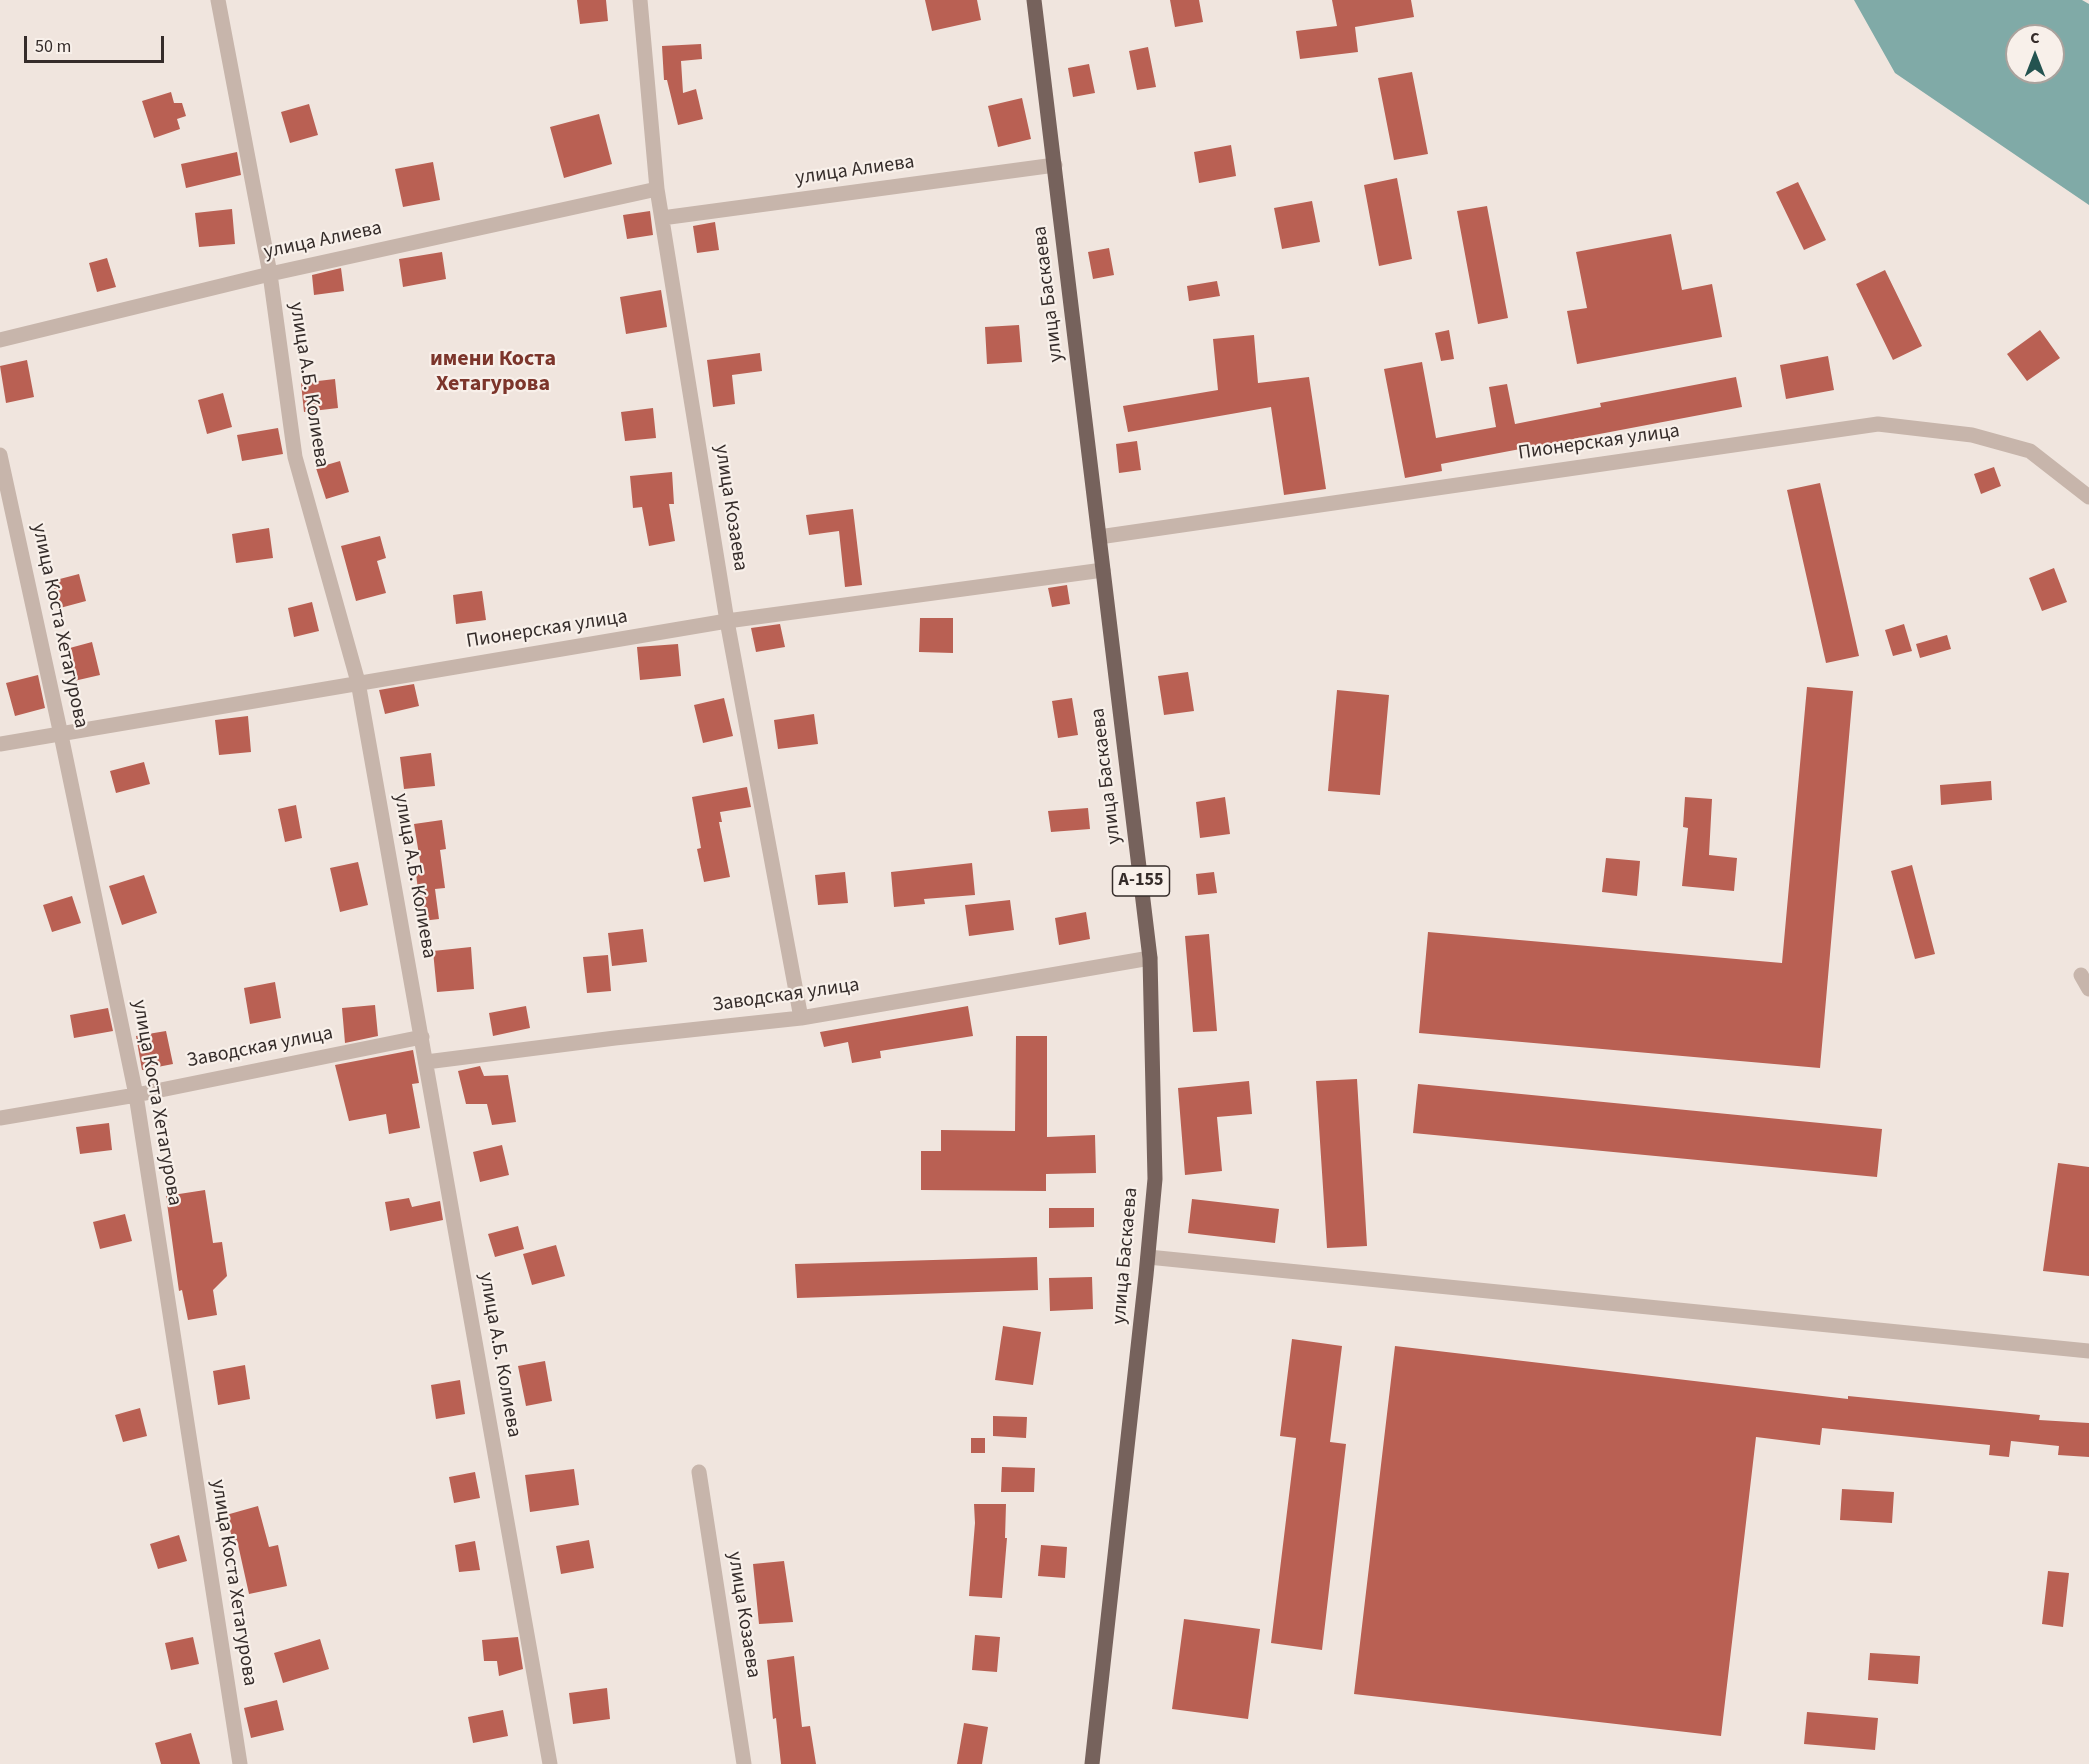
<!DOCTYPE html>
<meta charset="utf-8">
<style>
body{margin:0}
#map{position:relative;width:2089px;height:1764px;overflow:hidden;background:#f0e5de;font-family:"Source Sans 3",sans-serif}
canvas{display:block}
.north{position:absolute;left:2005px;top:24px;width:60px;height:60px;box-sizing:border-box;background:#f8f0ea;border:2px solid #aaa29d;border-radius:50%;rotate:0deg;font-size:16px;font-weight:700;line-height:24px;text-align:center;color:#352c2a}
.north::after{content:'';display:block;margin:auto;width:21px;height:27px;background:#245350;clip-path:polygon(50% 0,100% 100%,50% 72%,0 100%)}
.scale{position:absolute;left:24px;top:36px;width:140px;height:27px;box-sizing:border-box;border:3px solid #352c2a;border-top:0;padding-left:8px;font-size:18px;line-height:21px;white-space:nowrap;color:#352c2a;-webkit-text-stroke:4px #f8f0ea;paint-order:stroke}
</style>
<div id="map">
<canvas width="2089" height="1764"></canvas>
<div class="north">С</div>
<div class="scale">50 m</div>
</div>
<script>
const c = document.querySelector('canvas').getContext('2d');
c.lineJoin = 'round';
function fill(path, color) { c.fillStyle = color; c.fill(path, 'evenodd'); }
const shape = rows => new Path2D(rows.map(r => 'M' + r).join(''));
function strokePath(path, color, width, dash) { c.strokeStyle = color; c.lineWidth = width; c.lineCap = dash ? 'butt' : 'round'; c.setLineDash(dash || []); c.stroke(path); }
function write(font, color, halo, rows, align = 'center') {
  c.font = font + ' "Source Sans 3",sans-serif'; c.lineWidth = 4.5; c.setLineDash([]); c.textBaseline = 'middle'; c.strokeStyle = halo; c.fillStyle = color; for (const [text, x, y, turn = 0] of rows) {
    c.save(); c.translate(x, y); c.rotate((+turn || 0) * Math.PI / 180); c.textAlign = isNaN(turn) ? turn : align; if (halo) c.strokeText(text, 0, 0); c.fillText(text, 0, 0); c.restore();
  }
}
const water = shape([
 [1854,0,2082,0,2089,4,2089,205,1895,73],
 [2017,36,2053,36,2053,72,2017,72]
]);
const building = shape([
 [577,0,606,0,608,21,580,24],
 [925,0,977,0,981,20,932,31],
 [1170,0,1199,0,1203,22,1175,27],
 [1332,0,1411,0,1414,17,1355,27,1358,52,1300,59,1296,31,1337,26],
 [701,44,702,59,681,61,683,93,696,89,703,119,678,125,667,80,664,80,662,46],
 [1148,47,1156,87,1137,90,1129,51],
 [1089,64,1095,93,1073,97,1068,68],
 [1412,72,1428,154,1394,160,1378,78],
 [171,92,174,103,182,103,186,116,177,119,180,129,154,138,142,101],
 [1022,98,1031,139,998,147,988,106],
 [309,104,318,135,290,143,281,112],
 [599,114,612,164,564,178,550,127],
 [1231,145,1236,176,1199,183,1194,152],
 [237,152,241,175,186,188,181,164],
 [433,162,440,200,403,207,395,169],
 [1397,178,1412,259,1379,266,1364,185],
 [1798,182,1826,240,1804,250,1776,192],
 [1312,201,1320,242,1282,249,1274,208],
 [1487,206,1508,318,1478,324,1457,211],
 [232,209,235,244,199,247,195,213],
 [650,211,653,235,627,239,623,215],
 [715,222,719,250,697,253,693,226],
 [1671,234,1682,290,1712,284,1722,337,1577,364,1567,311,1587,308,1576,252],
 [1109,248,1114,275,1093,279,1088,252],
 [442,252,446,279,403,287,399,259],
 [107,258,116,287,97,292,89,263],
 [341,268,344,291,314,295,312,275],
 [1885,270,1922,346,1893,360,1856,284],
 [1217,281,1220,296,1189,301,1187,286],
 [661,290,667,327,626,334,620,297],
 [1019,325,1022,362,987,364,985,327],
 [1449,330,1454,359,1441,361,1435,333],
 [2040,330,2060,358,2027,381,2007,354],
 [1254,335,1258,383,1309,377,1326,489,1284,495,1271,407,1128,432,1123,406,1218,390,1213,339],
 [760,353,762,371,732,375,735,404,713,407,707,360],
 [1828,356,1834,390,1786,399,1780,365],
 [27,360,34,397,6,403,0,366],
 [1422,362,1436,438,1496,427,1489,387,1507,384,1515,424,1601,407,1600,403,1736,377,1742,407,1441,464,1442,471,1405,478,1384,369],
 [335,379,338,408,304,412,301,383],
 [223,393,232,427,207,434,198,400],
 [653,408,656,438,625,441,621,412],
 [278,428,283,454,242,461,237,435],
 [1137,441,1141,470,1119,473,1116,444],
 [340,461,349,492,326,499,316,468],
 [1994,467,2001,486,1981,494,1974,474],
 [672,472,674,504,669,504,675,541,649,546,642,507,633,508,630,476],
 [1820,483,1859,656,1826,663,1787,490],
 [853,509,862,585,845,587,839,531,809,535,806,515],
 [269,528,273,558,236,563,232,534],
 [380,536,386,558,377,561,386,593,356,601,341,546],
 [2054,568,2067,602,2042,611,2029,578],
 [79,574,86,601,60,608,52,581],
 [1067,585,1070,604,1052,607,1048,588],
 [482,591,486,620,456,624,453,595],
 [312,602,319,631,294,637,288,608],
 [920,618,953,618,953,653,919,652],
 [780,624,785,647,756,652,751,628],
 [1904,624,1912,651,1893,656,1885,630],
 [1947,635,1951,649,1920,658,1916,644],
 [92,642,100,675,74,681,66,649],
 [678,644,681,676,640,680,637,647],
 [1188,672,1194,711,1164,715,1158,676],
 [38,675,45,708,15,716,6,683],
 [414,684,419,706,385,714,379,690],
 [1807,687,1853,691,1820,1068,1419,1033,1428,932,1782,963],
 [1337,690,1389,695,1380,795,1328,791],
 [724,698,733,736,703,743,694,705],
 [1072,698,1078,735,1058,738,1052,701],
 [814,714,818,744,778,749,774,720],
 [248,716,251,752,219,755,215,720],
 [431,753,435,786,404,789,400,757],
 [144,762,150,784,116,793,110,771],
 [1991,781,1992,800,1941,805,1940,785],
 [747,787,751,807,720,812,722,822,719,822,730,877,704,882,697,849,701,848,692,797],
 [1225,797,1230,834,1200,838,1196,802],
 [1685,797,1712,799,1709,855,1737,858,1734,891,1682,886,1688,828,1683,827],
 [296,805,302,838,285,842,278,809],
 [1088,808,1090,829,1051,832,1048,811],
 [442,820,446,849,440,850,445,888,435,889,439,919,422,921,416,874,422,873,414,824],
 [1606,858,1640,861,1637,896,1602,892],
 [358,862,368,905,340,912,330,868],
 [972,863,975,895,924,899,925,904,894,907,891,872],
 [1912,865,1935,954,1915,959,1891,871],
 [845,872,848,903,818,905,815,875],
 [1214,872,1217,893,1198,895,1196,874],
 [144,875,157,913,122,925,109,886],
 [72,896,81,923,52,932,43,905],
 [1010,900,1014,930,969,936,965,905],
 [1086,912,1090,939,1059,945,1055,918],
 [643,929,647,962,612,966,608,933],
 [1209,934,1217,1031,1193,1032,1185,936],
 [471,947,474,989,437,992,433,951],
 [608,955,611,991,587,993,583,957],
 [275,982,281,1018,250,1024,244,988],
 [375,1005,378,1036,345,1043,342,1008],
 [526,1006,530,1028,493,1036,489,1013],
 [968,1006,973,1036,880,1051,881,1058,852,1063,848,1042,824,1047,820,1032],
 [108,1008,113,1031,74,1038,70,1015],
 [166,1031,173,1064,142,1070,136,1036],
 [1016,1036,1047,1036,1047,1137,1095,1135,1096,1173,1046,1174,1046,1191,921,1190,921,1151,941,1151,941,1130,1015,1131],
 [413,1050,419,1083,412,1084,420,1128,389,1134,386,1114,349,1121,335,1065],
 [480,1066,484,1076,508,1075,516,1122,492,1125,487,1104,466,1104,458,1071],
 [1357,1079,1367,1246,1327,1248,1316,1081],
 [1249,1081,1252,1114,1217,1117,1222,1171,1185,1175,1178,1088],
 [1418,1084,1882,1129,1877,1177,1413,1133],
 [109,1123,112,1150,80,1154,76,1127],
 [502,1145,509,1175,480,1182,473,1152],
 [2058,1163,2089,1167,2089,1276,2043,1271],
 [205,1190,213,1243,222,1242,227,1276,213,1290,217,1315,188,1320,182,1290,179,1291,166,1196],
 [409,1198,412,1207,440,1201,443,1220,390,1231,385,1202],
 [1192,1199,1279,1209,1275,1243,1188,1233],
 [1049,1208,1094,1208,1094,1227,1049,1228],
 [125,1214,132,1241,100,1249,93,1222],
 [518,1226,524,1249,495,1257,488,1234],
 [556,1245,565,1276,532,1285,523,1254],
 [1037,1257,1038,1290,797,1298,795,1264],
 [1092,1277,1093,1309,1050,1311,1049,1278],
 [1003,1326,1041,1332,1033,1385,995,1380],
 [1292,1339,1342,1346,1330,1442,1346,1444,1322,1650,1271,1643,1296,1438,1280,1436],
 [1395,1346,1848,1399,1848,1396,2040,1415,2039,1420,2089,1423,2089,1457,2058,1455,2059,1446,2011,1441,2009,1457,1989,1455,1990,1445,1822,1428,1820,1445,1756,1437,1721,1736,1354,1694],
 [545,1361,552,1401,526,1406,518,1366],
 [245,1365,250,1399,218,1405,213,1371],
 [460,1380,465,1414,436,1419,431,1385],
 [140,1408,147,1436,123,1442,115,1415],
 [993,1416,1027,1417,1026,1438,993,1436],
 [971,1438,985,1438,985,1453,971,1453],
 [1002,1467,1035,1468,1034,1492,1001,1492],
 [574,1469,579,1505,530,1512,525,1475],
 [475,1472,480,1498,454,1503,449,1477],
 [1842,1489,1894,1492,1892,1523,1840,1520],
 [974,1504,1006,1504,1005,1538,1007,1538,1002,1598,969,1596,975,1523],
 [258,1506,269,1547,278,1545,287,1586,249,1594,237,1540,233,1541,226,1515],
 [179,1535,187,1561,158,1569,150,1544],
 [589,1540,594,1568,561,1574,556,1546],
 [475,1541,480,1570,459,1572,455,1545],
 [1041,1545,1067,1547,1065,1578,1038,1576],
 [784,1561,793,1622,759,1624,753,1564],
 [2048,1571,2069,1573,2063,1627,2042,1624],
 [1184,1619,1260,1629,1248,1719,1172,1709],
 [975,1635,1000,1637,997,1672,972,1670],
 [193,1637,199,1664,171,1670,165,1643],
 [518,1637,523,1669,499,1676,497,1661,484,1661,482,1640],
 [320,1639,329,1669,283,1683,274,1653],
 [1870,1653,1920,1656,1918,1684,1868,1680],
 [794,1656,802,1727,810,1726,816,1764,781,1764,776,1718,773,1719,767,1660],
 [607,1688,610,1719,573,1724,569,1693],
 [277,1700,284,1730,251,1738,244,1708],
 [503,1710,508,1736,473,1743,468,1717],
 [1807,1712,1878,1718,1875,1750,1804,1744],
 [964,1723,988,1727,982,1764,957,1764],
 [191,1733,200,1764,161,1764,155,1743]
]);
const minor = shape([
 [218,0,270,274,295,457,358,682,550,1764],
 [640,0,657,189,727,621,801,1018],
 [662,218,1055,165],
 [0,340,270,274,657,189],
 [0,455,61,735,136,1095,240,1764],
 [1099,537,1878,424,1972,435,2030,451,2089,497],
 [0,744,727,621,1103,570],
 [2081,975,2089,989],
 [426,1062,615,1038,801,1018,1150,958],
 [0,1118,136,1095,422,1037],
 [1148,1257,2089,1351],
 [699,1472,744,1764]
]);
const major = shape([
 [1034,0,1150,958,1155,1179,1146,1275,1092,1764]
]);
const shields = [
 [1141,881,57]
];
const shieldNames = [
 ["А-155",1141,881]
];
const streetNames = [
 ["улица Алиева",855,171,-8],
 ["улица Алиева",323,241,-12],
 ["улица Баскаева",1049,294,-97],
 ["улица А.Б. Колиева",308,385,81],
 ["Пионерская улица",1599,443,-8],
 ["улица Козаева",730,508,81],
 ["улица Коста Хетагурова",59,626,78],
 ["Пионерская улица",547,630,-9],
 ["улица Баскаева",1107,776,-97],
 ["улица А.Б. Колиева",414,876,80],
 ["Заводская улица",786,996,-8],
 ["Заводская улица",260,1048,-11],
 ["улица Коста Хетагурова",156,1103,80],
 ["улица Баскаева",1126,1256,-85],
 ["улица А.Б. Колиева",499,1355,80],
 ["улица Коста Хетагурова",233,1583,81],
 ["улица Козаева",743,1615,81]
];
const quarterNames = [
 ["имени Коста",493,360],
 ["Хетагурова",493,385]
];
fill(water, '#80aaa7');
fill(building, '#b96053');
strokePath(minor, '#c7b5ab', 15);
strokePath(major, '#76625c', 15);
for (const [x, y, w] of shields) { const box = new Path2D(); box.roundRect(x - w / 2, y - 15, w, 30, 4.5); c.fillStyle = '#f8f0ea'; c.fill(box); strokePath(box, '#352c2a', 1.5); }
write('bold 18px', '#352c2a', null, shieldNames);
write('20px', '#352c2a', '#f8f0ea', streetNames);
write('bold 22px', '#7c352b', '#f8f0ea', quarterNames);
</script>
